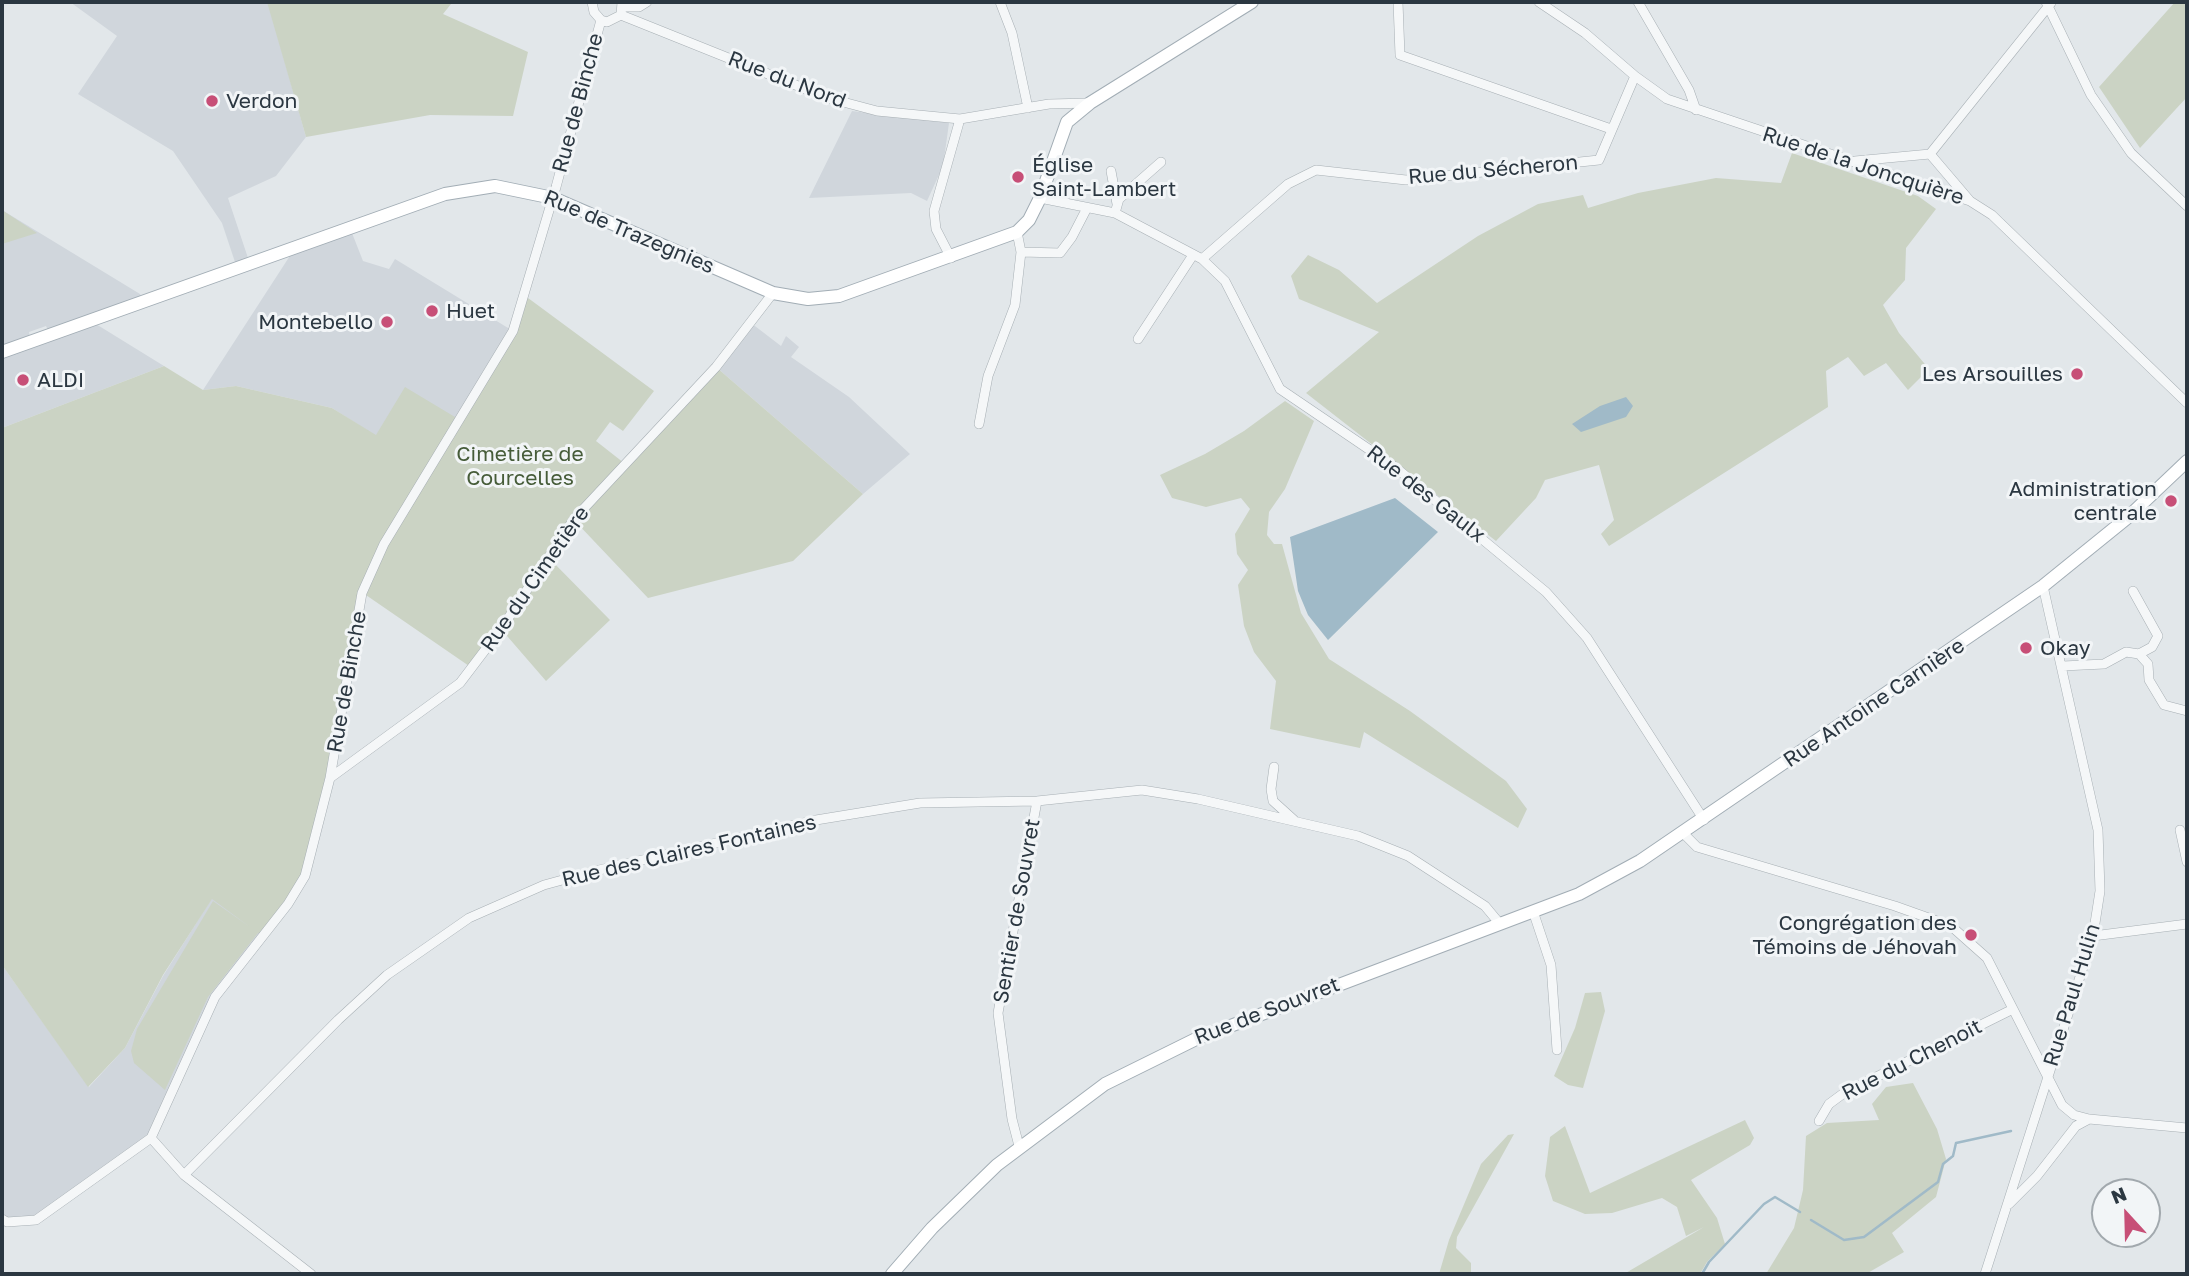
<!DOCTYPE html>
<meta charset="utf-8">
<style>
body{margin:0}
#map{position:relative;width:2189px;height:1276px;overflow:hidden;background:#e2e7ea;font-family:"Golos Text",sans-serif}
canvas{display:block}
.frame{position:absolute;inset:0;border:4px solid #2b3741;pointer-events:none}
.north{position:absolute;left:2091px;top:1178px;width:70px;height:70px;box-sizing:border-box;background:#f2f5f7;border:2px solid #a2a9ae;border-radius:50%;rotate:338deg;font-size:19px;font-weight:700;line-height:28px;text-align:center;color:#2b3741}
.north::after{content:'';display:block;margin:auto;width:24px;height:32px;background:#c74f77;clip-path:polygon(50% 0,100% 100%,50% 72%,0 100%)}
</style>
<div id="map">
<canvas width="2189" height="1276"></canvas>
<div class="frame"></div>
<div class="north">N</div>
</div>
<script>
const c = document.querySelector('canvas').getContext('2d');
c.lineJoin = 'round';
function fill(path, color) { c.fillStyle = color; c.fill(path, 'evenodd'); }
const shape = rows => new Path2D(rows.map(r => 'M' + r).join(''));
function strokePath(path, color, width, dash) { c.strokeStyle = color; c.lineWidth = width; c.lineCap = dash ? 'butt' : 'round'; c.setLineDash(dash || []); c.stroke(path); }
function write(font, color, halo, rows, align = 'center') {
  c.font = font + ' "Golos Text",sans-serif'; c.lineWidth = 6; c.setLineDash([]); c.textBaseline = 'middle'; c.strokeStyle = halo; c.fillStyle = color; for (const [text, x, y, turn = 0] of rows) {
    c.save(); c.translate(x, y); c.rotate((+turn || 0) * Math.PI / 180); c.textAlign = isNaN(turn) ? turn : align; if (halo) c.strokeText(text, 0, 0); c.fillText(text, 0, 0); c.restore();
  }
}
const built = shape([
 [70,2,268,2,306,137,276,176,228,198,250,264,237,268,222,223,173,151,78,94,117,36],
 [852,111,949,123,943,166,927,201,911,193,809,198],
 [2,210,140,294,143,302,91,321,164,366,2,428,2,352,50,334,46,326,29,332,30,338,2,346],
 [350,228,363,261,389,269,395,259,513,331,460,420,376,436,332,408,236,386,203,390,295,248],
 [751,323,781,346,786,336,799,347,791,357,849,397,910,454,863,494,716,367],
 [212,898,262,935,215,997,151,1138,36,1220,2,1219,2,965,89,1087,125,1048,163,976]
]);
const green = shape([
 [267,2,450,2,451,4,443,14,528,52,513,116,430,115,306,137],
 [2175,2,2187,2,2187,97,2140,148,2099,87],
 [1792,153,1918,196,1936,209,1906,248,1905,280,1883,305,1899,333,1929,369,1908,390,1886,363,1864,376,1848,357,1826,371,1828,407,1609,546,1601,534,1614,520,1599,465,1545,480,1536,498,1496,541,1306,393,1379,332,1299,299,1291,276,1308,255,1339,270,1377,303,1478,236,1538,204,1583,195,1588,208,1638,193,1716,178,1781,183],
 [2,210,37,233,2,244],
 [524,295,654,391,623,431,610,422,596,441,624,463,716,367,863,494,793,561,648,598,574,520,548,557,610,620,546,681,501,629,472,668,363,593,330,778,305,876,262,935,258,933,208,997,165,1090,134,1063,131,1051,137,1029,213,901,250,927,212,899,163,975,125,1048,88,1087,2,965,2,428,164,366,203,390,236,386,332,408,376,435,405,387,460,420,513,331],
 [1285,401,1314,421,1285,489,1269,512,1267,535,1274,544,1282,544,1301,613,1329,659,1410,711,1506,781,1527,809,1518,828,1364,732,1360,748,1270,729,1276,681,1254,652,1244,626,1238,585,1248,570,1237,554,1235,534,1250,509,1241,498,1206,507,1172,498,1160,475,1205,454,1244,431],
 [1601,992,1605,1011,1583,1088,1568,1085,1554,1076,1575,1028,1585,993],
 [1913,1083,1937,1129,1946,1159,1936,1197,1892,1233,1904,1252,1866,1274,1766,1274,1794,1228,1803,1190,1806,1136,1827,1123,1879,1120,1872,1104,1886,1087],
 [1745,1120,1754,1138,1750,1145,1691,1180,1717,1218,1725,1244,1707,1262,1700,1274,1624,1274,1704,1227,1686,1236,1677,1207,1662,1198,1612,1213,1585,1214,1553,1201,1545,1176,1550,1137,1565,1126,1590,1193],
 [1514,1134,1457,1237,1456,1248,1471,1263,1471,1274,1439,1274,1449,1240,1481,1164,1508,1135]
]);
const water = shape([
 [1626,397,1633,406,1626,417,1581,432,1572,424,1600,406],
 [1395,498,1438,532,1328,640,1308,615,1298,591,1290,537]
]);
const stream = shape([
 [1811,1220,1844,1240,1864,1237,1938,1182,1943,1164,1953,1156,1956,1143,2011,1131],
 [1702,1274,1709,1262,1764,1204,1775,1197,1800,1212]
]);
const minor = shape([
 [592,2,594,12,601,20,607,22,621,15,622,2],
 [1000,2,1012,33,1028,108],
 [1398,2,1400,55,1611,129],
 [1539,2,1585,33,1635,76,1667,99,1970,201,1992,215,2187,403],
 [1638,2,1689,90,1696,110],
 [2046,2,2091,95,2131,153,2187,206],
 [624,7,639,7,647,2],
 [621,15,828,98,877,111,960,119,1049,104,1090,103],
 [1930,154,2051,3],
 [1930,154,1970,201],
 [1855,161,1930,154],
 [1111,171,1117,204],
 [1040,198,1115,213,1202,259,1225,281,1280,389,1395,467,1546,592,1587,638,1704,820],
 [1115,213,1119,199,1161,162],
 [1021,252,1060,253,1072,237,1087,208],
 [951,258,936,229,934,211,960,119],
 [1202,259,1288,184,1316,170,1406,180,1599,160,1635,76],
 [1138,339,1193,255],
 [979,424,988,376,1015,305,1021,252,1017,232],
 [2133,591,2158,636,2152,647,2139,654],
 [2063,666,2104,664,2126,652,2139,654,2148,664,2149,680,2164,705,2187,711],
 [1274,767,1271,789,1273,801,1294,820],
 [330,778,460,683,501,629,574,519,716,367,773,293],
 [2180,830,2187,862],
 [1683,833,1697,847,1895,906,1951,926,1987,958,2062,1105,2074,1115,2089,1119,2187,1128],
 [1533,911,1551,965,1557,1050],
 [2093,936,2187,924],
 [1819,1121,1829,1104,1844,1093,2013,1009],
 [151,1138,184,1175,311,1274],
 [1019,1146,1012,1119,998,1013,1037,801],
 [184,1175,338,1020,387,975,469,918,544,885,599,870,816,820,920,803,1037,801,1142,790,1198,799,1358,836,1408,856,1485,906,1500,924],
 [2009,1204,2037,1176,2076,1126,2089,1119],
 [2,1219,7,1222,36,1220,151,1138,215,997,288,904,305,876,330,778,362,593,384,544,513,331,556,187,601,20],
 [1985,1274,2093,936,2100,891,2098,830,2043,586]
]);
const major = shape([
 [2,352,445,194,495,186,553,198,773,293,808,299,839,296,1017,232,1029,220,1040,198,1067,122,1090,103,1252,2],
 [892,1274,932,1228,997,1165,1105,1084,1196,1039,1579,894,1640,861,2043,586,2127,518,2187,461]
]);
const markers = [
 [212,101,7,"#c74f77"],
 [1018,177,7,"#c74f77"],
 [432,311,7,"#c74f77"],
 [387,322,7,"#c74f77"],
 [2077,374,7,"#c74f77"],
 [23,380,7,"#c74f77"],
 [2171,501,7,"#c74f77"],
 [2026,648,7,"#c74f77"],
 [1971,935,7,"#c74f77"]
];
const streetNames = [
 ["Rue du Nord",787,80,21],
 ["Rue de Binche",578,103,-75],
 ["Rue de la Joncquière",1863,166,18],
 ["Rue du Sécheron",1493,170,-5],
 ["Rue de Trazegnies",629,232,23],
 ["Rue des Gaulx",1426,494,38],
 ["Rue du Cimetière",535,579,-55],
 ["Rue de Binche",347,682,-80],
 ["Rue Antoine Carnière",1874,703,-34],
 ["Rue des Claires Fontaines",689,851,-13],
 ["Sentier de Souvret",1017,911,-80],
 ["Rue Paul Hulin",2072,995,-73],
 ["Rue de Souvret",1267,1011,-21],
 ["Rue du Chenoit",1912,1060,-27]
];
const poiNames = [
 ["Verdon",226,101],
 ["Église",1032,165],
 ["Saint-Lambert",1032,189],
 ["Huet",446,311],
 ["Montebello",373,322,"right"],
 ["Les Arsouilles",2063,374,"right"],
 ["ALDI",37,380],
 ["Administration",2157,489,"right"],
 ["centrale",2157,513,"right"],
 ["Okay",2040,648],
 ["Congrégation des",1957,923,"right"],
 ["Témoins de Jéhovah",1957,947,"right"]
];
const parkNames = [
 ["Cimetière de",520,454],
 ["Courcelles",520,478]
];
fill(built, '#d0d6dc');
fill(green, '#cbd3c4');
fill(water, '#a0bac8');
strokePath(stream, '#a0bac8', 2.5);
strokePath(minor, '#a7afb4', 10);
strokePath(major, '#a2adb5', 14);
strokePath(minor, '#f5f7f8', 9);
strokePath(major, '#fff', 12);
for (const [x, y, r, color] of markers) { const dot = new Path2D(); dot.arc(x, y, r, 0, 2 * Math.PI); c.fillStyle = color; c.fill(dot); strokePath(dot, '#f2f5f7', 2.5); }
write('21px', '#2b3741', '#f2f5f7', streetNames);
write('21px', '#2b3741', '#f2f5f7', poiNames, 'left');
write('21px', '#465c39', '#f2f5f7', parkNames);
</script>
